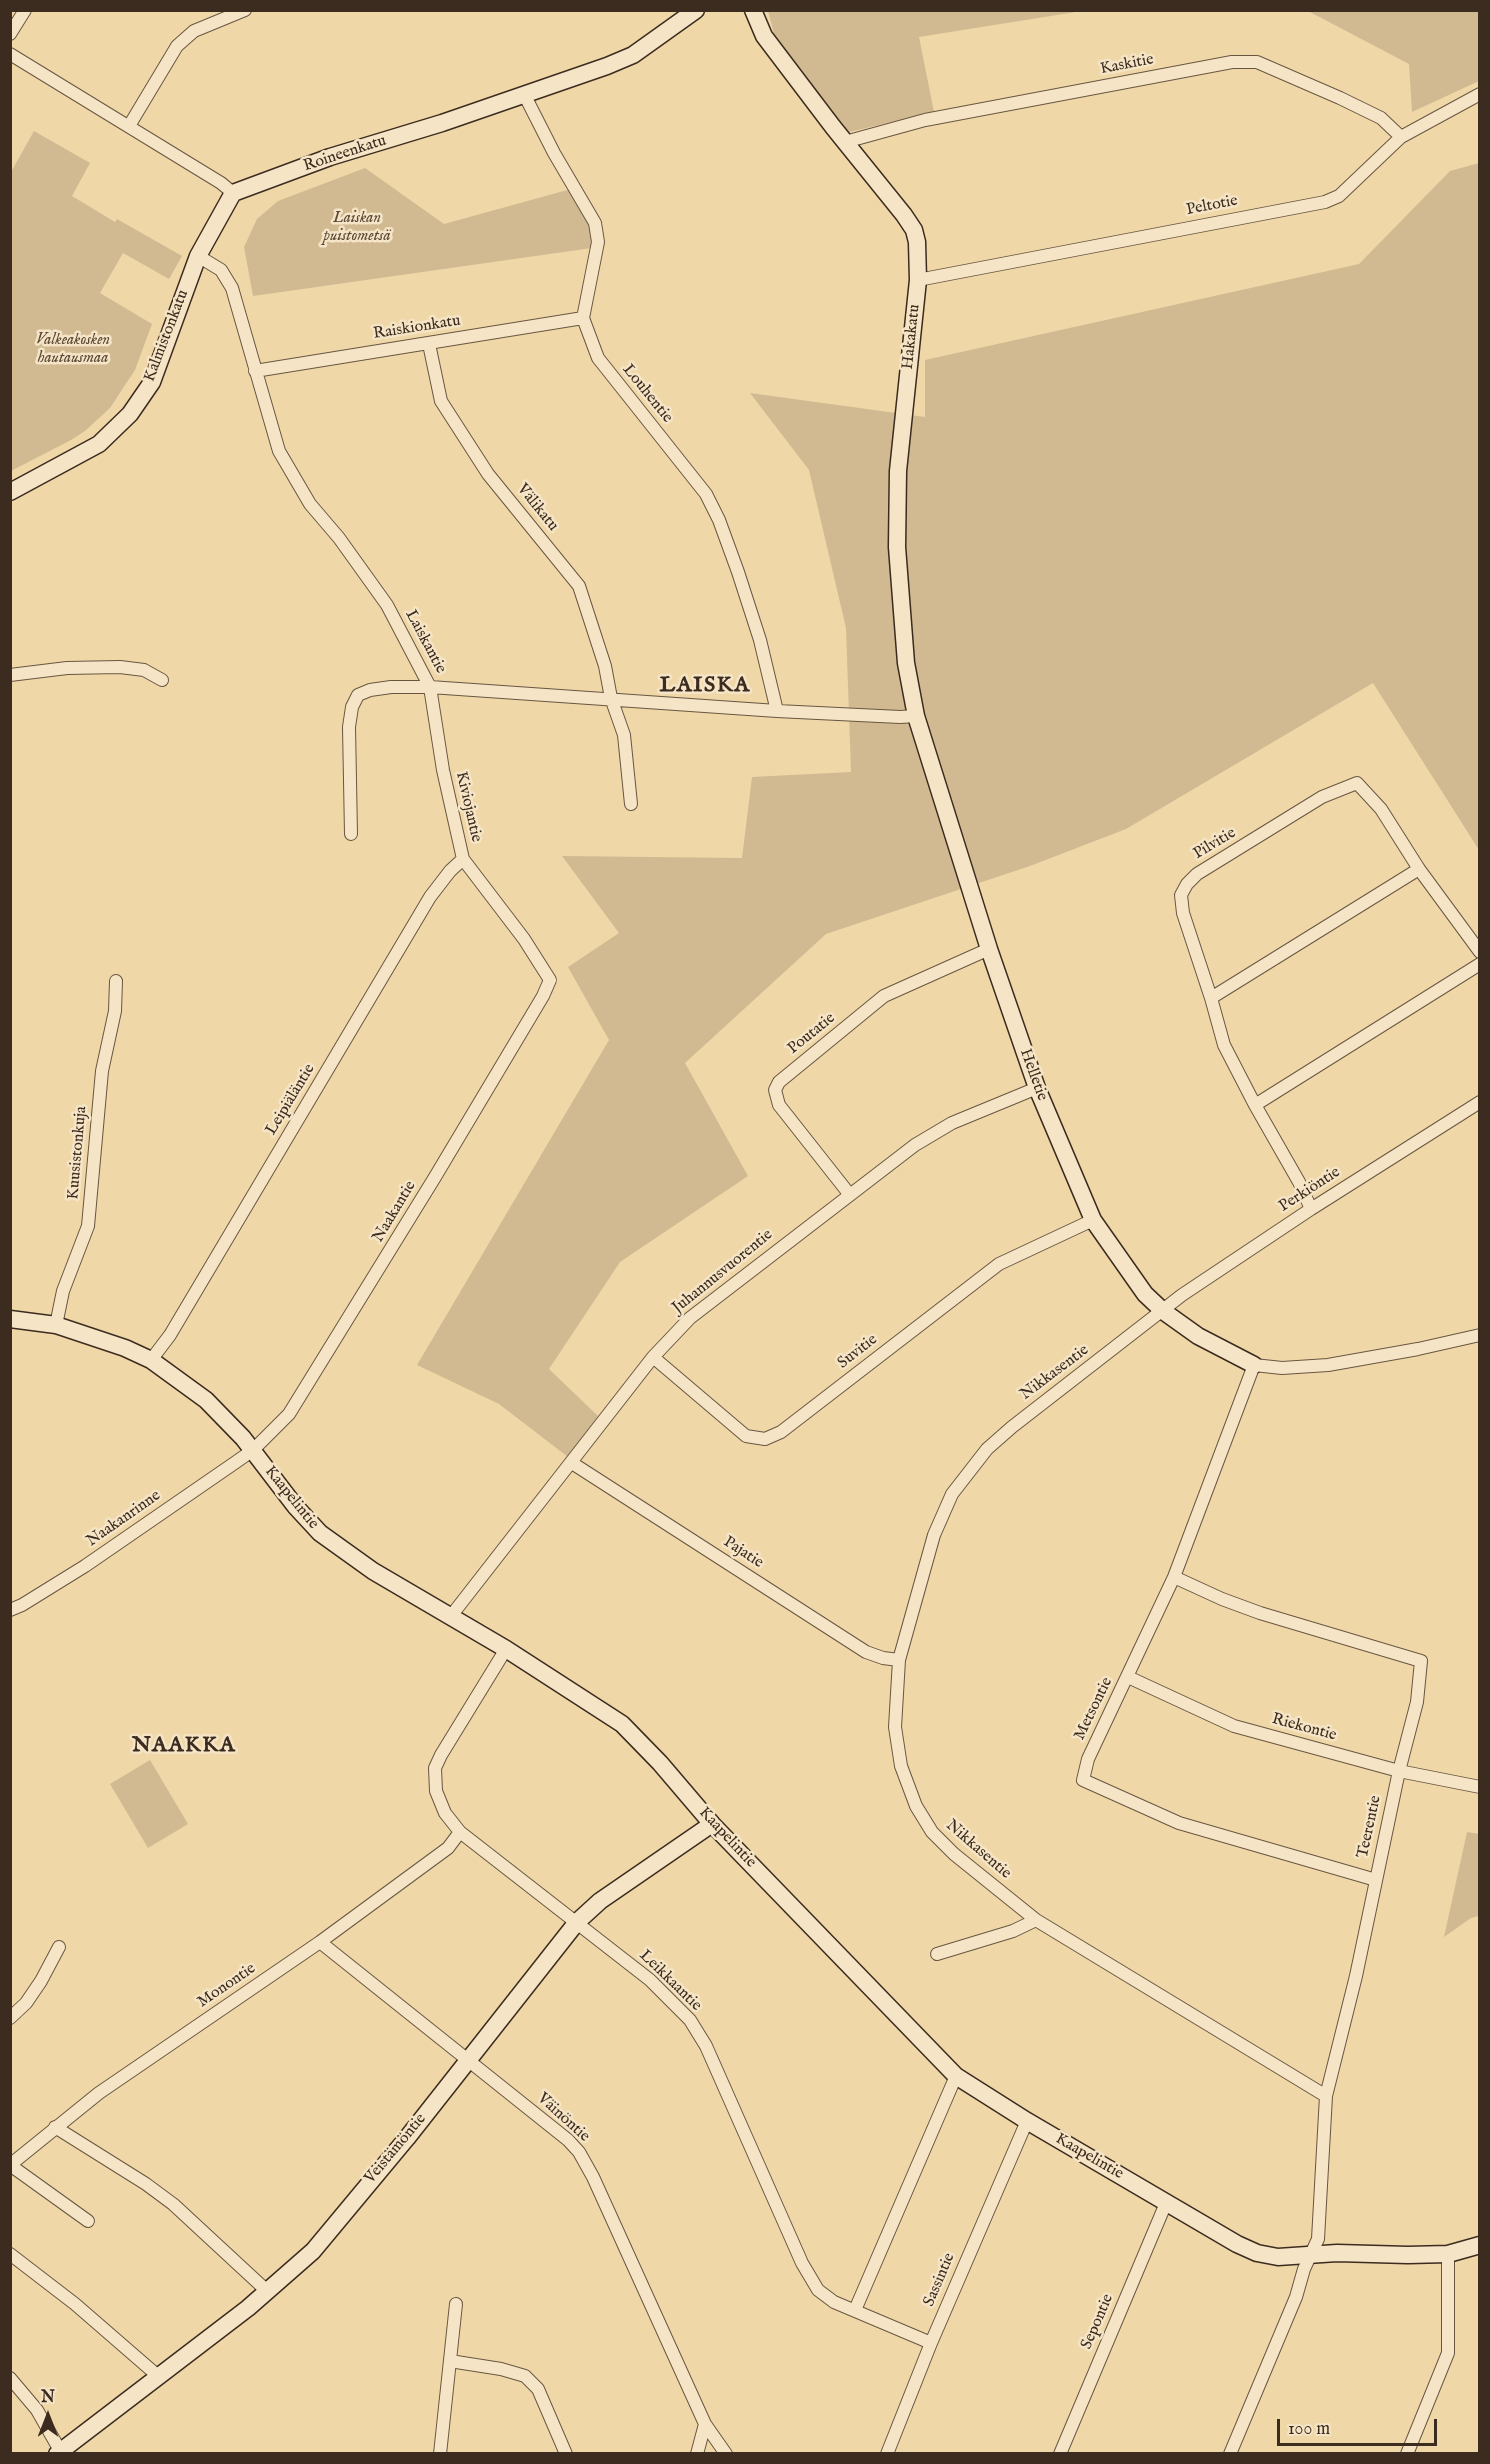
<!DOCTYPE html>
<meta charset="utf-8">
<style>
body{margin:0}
#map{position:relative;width:1490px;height:2464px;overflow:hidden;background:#efd7a8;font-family:"IM FELL English",serif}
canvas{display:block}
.frame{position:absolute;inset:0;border:12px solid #3c2b1f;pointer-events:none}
.north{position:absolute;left:18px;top:2386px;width:60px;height:60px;-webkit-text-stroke:4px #f5e5c6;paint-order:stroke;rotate:0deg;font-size:16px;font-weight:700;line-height:24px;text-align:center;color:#3c2b1f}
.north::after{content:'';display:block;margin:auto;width:21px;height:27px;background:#3c2b1f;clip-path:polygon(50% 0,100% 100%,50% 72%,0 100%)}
.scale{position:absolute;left:1277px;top:2419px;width:160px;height:27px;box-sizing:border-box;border:3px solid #3c2b1f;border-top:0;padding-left:8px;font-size:18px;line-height:21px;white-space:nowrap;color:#3c2b1f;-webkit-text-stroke:4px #f5e5c6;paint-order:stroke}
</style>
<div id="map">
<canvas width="1490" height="2464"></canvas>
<div class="frame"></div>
<div class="north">N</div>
<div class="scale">100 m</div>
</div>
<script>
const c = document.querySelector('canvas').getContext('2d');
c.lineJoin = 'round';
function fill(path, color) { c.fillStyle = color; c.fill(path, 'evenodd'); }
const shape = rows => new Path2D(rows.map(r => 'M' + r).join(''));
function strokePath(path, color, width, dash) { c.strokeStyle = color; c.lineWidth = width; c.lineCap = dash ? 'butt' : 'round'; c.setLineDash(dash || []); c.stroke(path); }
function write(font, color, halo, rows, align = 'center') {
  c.font = font + ' "IM FELL English",serif'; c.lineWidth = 5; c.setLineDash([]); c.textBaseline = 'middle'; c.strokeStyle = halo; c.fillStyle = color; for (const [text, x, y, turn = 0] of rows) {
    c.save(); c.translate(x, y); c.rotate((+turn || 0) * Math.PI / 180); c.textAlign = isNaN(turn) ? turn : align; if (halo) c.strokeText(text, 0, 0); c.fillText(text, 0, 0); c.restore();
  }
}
const green = shape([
 [768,11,1082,11,919,37,934,112,845,133,781,60],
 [1308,11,1479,11,1479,81,1412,112,1409,64],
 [34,131,90,163,72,196,115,222,117,219,182,256,169,279,123,253,100,293,152,324,135,370,110,408,85,431,71,440,11,471,11,172],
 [1479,163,1479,850,1373,683,1126,829,1030,866,826,934,685,1063,748,1176,620,1262,549,1369,598,1416,568,1457,499,1404,417,1365,609,1040,568,967,619,933,562,856,742,858,752,777,851,772,846,628,809,470,750,393,925,417,925,360,1359,264,1450,171],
 [365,168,444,224,571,189,591,227,592,248,253,296,244,247,257,219,278,201],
 [150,1760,188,1824,148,1848,110,1784],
 [1467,1832,1479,1834,1479,1916,1471,1918,1444,1937]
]);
const street = shape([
 [10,34,25,10],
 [10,54,221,183,233,193],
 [525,96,554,153,595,223,598,242,583,318,598,358,706,494,719,520,738,572,760,640,777,711],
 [129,126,177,46,194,31,245,10],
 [845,142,925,120,1232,62,1257,62,1340,98,1381,118,1401,137],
 [918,280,1325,202,1339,196,1401,137,1480,94],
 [429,344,441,401,488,474,579,586,605,666,611,698,624,735,631,804],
 [255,371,583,318],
 [10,675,67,668,120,667,144,670,162,680],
 [351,834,349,727,352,707,358,695,370,690,391,687,430,687,777,711,900,717,916,716],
 [1211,998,1419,869],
 [1255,1105,1480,964],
 [850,1195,779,1105,775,1090,779,1082,884,996,989,949],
 [1311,1209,1299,1182,1255,1105,1224,1045,1211,998,1183,913,1181,895,1187,884,1197,874,1322,797,1357,783,1381,809,1419,869,1480,952],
 [56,1325,63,1291,88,1226,102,1071,115,1011,116,981],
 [653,1357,746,1436,765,1439,781,1432,999,1264,1093,1220],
 [151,1360,170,1335,430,897,450,871,463,859],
 [572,1463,866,1652,883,1658,899,1660],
 [1174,1577,1222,1599,1260,1613,1421,1661,1417,1702,1399,1771,1356,1976,1326,2096,1318,2239,1304,2269,1296,2297,1230,2454],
 [10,1610,22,1605,85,1566,236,1462,253,1450,289,1414,435,1177,543,996,550,980,524,939,463,859,443,770,430,687,387,605,339,538,310,504,279,451,232,288,221,270,198,256],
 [451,1616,653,1357,690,1318,915,1145,952,1123,1037,1088],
 [506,1649,441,1755,435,1768,436,1791,445,1813,460,1832,650,1980,690,2020,706,2046,802,2263,818,2290,834,2302,931,2343],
 [1128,1677,1234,1726,1399,1771,1480,1787],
 [1376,1880,1179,1823,1083,1780,1088,1759,1174,1577,1254,1365,1282,1368,1328,1365,1418,1349,1480,1335],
 [320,1942,568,2140,579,2152,593,2177,705,2424,726,2454],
 [937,1954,1013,1931,1036,1920],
 [10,2018,26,2003,41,1981,59,1947],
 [1326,2096,1036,1920,954,1854,932,1832,916,1806,901,1766,895,1727,899,1660,934,1535,952,1494,987,1449,1012,1427,1182,1295,1311,1209,1480,1102],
 [55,2127,146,2184,173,2204,267,2291],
 [10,2165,99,2093,320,1942,448,1848,460,1832],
 [10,2165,88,2221],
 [10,2254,75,2304,158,2376],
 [855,2310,956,2076],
 [450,2361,501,2369,525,2376,538,2389,566,2454],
 [10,2378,37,2410,62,2454],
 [440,2454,456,2304],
 [697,2454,705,2424],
 [887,2454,931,2343,1027,2121],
 [1060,2454,1166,2203],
 [1407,2454,1448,2353,1448,2254]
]);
const secondary = shape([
 [753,10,764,36,833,127,904,215,914,230,917,242,918,280,898,471,897,547,906,663,916,716,989,949,1037,1088,1093,1220,1145,1294,1163,1311,1198,1336,1254,1365],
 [10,492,99,444,130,414,152,382,198,256,233,193,330,157,442,123,607,66,633,55,696,10],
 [10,1319,56,1325,125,1348,151,1360,206,1400,243,1438,295,1506,320,1533,373,1571,506,1649,622,1724,660,1763,712,1824,956,2076,1027,2121,1237,2244,1257,2253,1278,2257,1337,2253,1408,2255,1448,2254,1480,2245],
 [57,2454,248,2308,313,2251,407,2138,577,1922,600,1901,712,1824]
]);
const streetNames = [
 ["Kaskitie",1127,65,-11],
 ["Roineenkatu",345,154,-18],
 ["Peltotie",1212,206,-11],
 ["Raiskionkatu",417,328,-9],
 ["Kalmistonkatu",167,336,-69],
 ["Hakakatu",912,337,-84],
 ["Louhentie",647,394,51],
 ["Välikatu",537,508,51],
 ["Laiskantie",425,642,62],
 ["Kiviojantie",468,807,77],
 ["Pilvitie",1215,844,-31],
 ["Poutatie",812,1034,-39],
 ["Helletie",1033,1075,70],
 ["Leipiäläntie",291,1100,-59],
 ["Kuusistonkuja",78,1153,-85],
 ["Perkiöntie",1310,1190,-33],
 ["Naakantie",395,1212,-59],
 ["Juhannusvuorentie",723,1272,-39],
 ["Suvitie",858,1352,-38],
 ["Nikkasentie",1055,1373,-37],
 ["Kaapelintie",291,1498,51],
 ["Naakanrinne",124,1519,-35],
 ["Pajatie",743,1553,33],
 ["Metsontie",1094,1709,-64],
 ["Riekontie",1304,1728,15],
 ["Teerentie",1370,1827,-78],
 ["Kaapelintie",727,1838,47],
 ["Nikkasentie",978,1850,41],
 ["Leikkaantie",670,1981,44],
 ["Monontie",227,1986,-34],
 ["Väinöntie",563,2118,42],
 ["Veistämöntie",396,2149,-50],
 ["Kaapelintie",1089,2157,30],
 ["Sassintie",940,2280,-67],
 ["Sepontie",1098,2322,-67]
];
const parkNames = [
 ["Laiskan",357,219],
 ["puistometsä",357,237],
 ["Valkeakosken",73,341],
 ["hautausmaa",73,359]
];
const districtNames = [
 ["LAISKA",705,686],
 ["NAAKKA",184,1746]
];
fill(green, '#d1ba91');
strokePath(street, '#695641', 14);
strokePath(secondary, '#3c2b1f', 19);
strokePath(street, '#f5e5c6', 12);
strokePath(secondary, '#f5e5c6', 16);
write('16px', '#3c2b1f', '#f5e5c6', streetNames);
write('italic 16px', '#5a4836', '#f5e5c6', parkNames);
c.letterSpacing = '1.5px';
write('bold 22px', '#3c2b1f', '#f5e5c6', districtNames);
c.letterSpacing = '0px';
</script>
